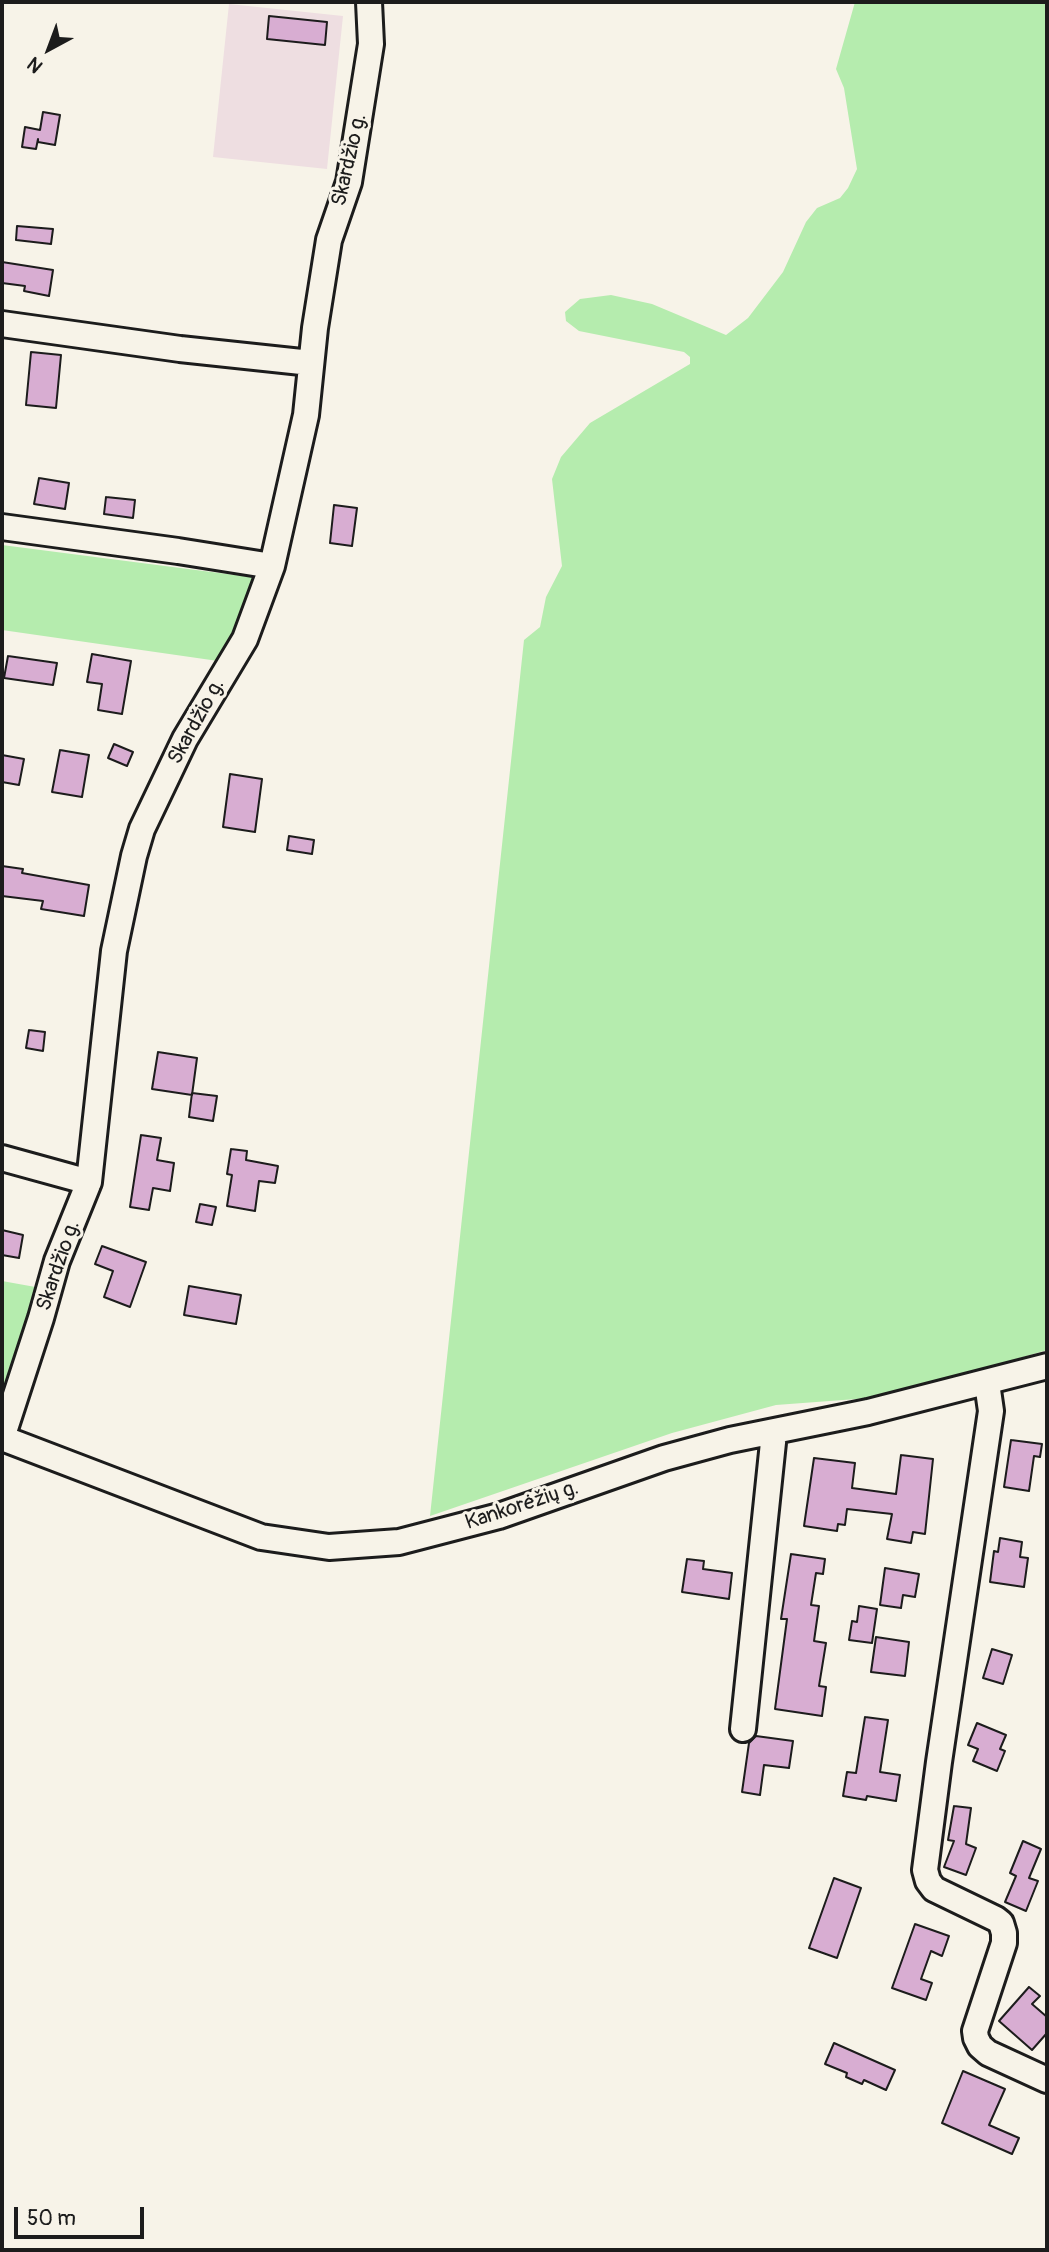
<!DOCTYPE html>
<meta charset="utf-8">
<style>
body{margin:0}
#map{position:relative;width:1049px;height:2252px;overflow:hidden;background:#f7f3e8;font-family:Pangolin,sans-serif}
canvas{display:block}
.frame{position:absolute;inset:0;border:4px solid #1c1c1c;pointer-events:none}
.north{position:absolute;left:14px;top:14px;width:70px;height:70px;-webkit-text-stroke:5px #f7f3e8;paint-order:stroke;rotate:221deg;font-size:19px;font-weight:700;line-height:28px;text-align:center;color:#1c1c1c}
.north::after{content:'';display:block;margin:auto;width:24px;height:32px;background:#1c1c1c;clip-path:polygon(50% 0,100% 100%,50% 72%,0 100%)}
.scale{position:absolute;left:14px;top:2207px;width:130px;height:32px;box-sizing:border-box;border:4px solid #1c1c1c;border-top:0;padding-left:9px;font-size:21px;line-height:24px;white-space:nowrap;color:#1c1c1c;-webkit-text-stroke:5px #f7f3e8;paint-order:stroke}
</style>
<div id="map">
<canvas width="1049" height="2252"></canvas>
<div class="frame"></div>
<div class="north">N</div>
<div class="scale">50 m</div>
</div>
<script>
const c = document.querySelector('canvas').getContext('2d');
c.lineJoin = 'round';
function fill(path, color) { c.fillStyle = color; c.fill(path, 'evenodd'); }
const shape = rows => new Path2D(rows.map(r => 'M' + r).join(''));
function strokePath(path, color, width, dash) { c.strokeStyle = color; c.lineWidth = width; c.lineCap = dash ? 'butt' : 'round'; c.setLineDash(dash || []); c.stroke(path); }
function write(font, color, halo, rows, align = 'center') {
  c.font = font + ' Pangolin,sans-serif'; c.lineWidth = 6; c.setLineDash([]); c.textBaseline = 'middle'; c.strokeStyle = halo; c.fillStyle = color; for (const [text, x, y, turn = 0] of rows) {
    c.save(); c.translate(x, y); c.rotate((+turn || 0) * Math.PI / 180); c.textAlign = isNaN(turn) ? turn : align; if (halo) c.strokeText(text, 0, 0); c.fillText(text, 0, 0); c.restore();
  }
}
const built = shape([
 [229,4,343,16,327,169,213,157]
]);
const green = shape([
 [855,2,1047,2,1047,1350,989,1367,870,1398,776,1405,672,1433,430,1516,524,640,540,627,546,597,562,566,552,479,561,457,590,423,690,364,690,357,684,352,579,331,566,321,565,312,580,299,611,295,652,304,726,335,748,318,783,272,806,222,817,208,840,198,848,188,857,169,844,88,836,69],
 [2,545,258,578,240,624,218,661,2,630],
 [2,1281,41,1288,2,1419]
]);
const building = shape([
 [269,16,327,22,325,45,267,39,269,16],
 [43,112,60,115,55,145,38,142,38,139,36,149,22,147,25,127,40,130,43,112],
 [17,226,53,229,51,244,16,240,17,226],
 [2,262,53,270,49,296,24,291,25,286,2,283,2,262],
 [31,352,61,355,56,408,26,405,31,352],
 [39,478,69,483,65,509,34,504,39,478],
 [106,497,135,500,133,518,104,514,106,497],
 [334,505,357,508,352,546,330,543,334,505],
 [92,654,131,661,122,714,98,710,102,684,87,682,92,654],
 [8,656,57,663,53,685,4,678,8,656],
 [114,744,133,752,127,766,108,758,114,744],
 [60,750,89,755,82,797,52,792,60,750],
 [2,755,24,759,19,785,2,782,2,755],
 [230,774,262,779,255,832,223,827,230,774],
 [289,836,314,840,312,854,287,850,289,836],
 [2,866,23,869,22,873,89,885,84,916,41,909,43,901,2,896,2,866],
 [29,1030,45,1032,43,1051,26,1048,29,1030],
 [158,1052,197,1058,192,1095,152,1089,158,1052],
 [192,1093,217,1096,213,1121,189,1117,192,1093],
 [141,1135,161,1138,157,1160,174,1163,170,1191,153,1188,149,1210,130,1207,141,1135],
 [231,1149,247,1151,246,1160,278,1166,275,1183,259,1181,255,1211,227,1206,232,1175,227,1174,231,1149],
 [200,1204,216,1207,212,1225,196,1222,200,1204],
 [2,1230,23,1235,19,1258,2,1255,2,1230],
 [102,1246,146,1262,130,1307,104,1297,113,1271,95,1264,102,1246],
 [189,1286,241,1295,236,1324,184,1315,189,1286],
 [1011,1440,1042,1444,1040,1457,1034,1456,1029,1491,1004,1487,1011,1440],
 [901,1455,933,1459,925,1534,913,1532,911,1543,887,1539,892,1514,847,1509,845,1525,838,1524,837,1531,804,1526,814,1458,855,1463,852,1488,896,1494,901,1455],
 [1000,1538,1022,1542,1020,1557,1028,1558,1024,1587,990,1582,994,1551,998,1552,1000,1538],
 [791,1554,825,1559,823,1574,816,1573,811,1605,819,1606,814,1641,826,1643,819,1686,826,1687,822,1716,775,1709,787,1619,781,1619,791,1554],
 [687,1559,704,1561,703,1569,732,1573,729,1599,682,1592,687,1559],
 [885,1568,919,1574,915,1597,903,1595,901,1608,880,1605,885,1568],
 [859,1606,877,1609,872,1643,849,1640,852,1621,857,1622,859,1606],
 [876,1637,909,1642,905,1676,871,1672,876,1637],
 [992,1649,1012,1655,1003,1684,983,1678,992,1649],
 [865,1717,888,1720,880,1772,900,1775,896,1801,867,1796,866,1800,843,1796,847,1772,856,1773,865,1717],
 [977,1723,1006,1735,1000,1749,1005,1751,997,1771,973,1761,978,1749,968,1745,977,1723],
 [756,1736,793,1741,789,1768,764,1765,760,1795,742,1792,749,1743,756,1736],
 [954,1806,971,1808,966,1844,976,1848,966,1875,944,1867,954,1841,948,1840,954,1806],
 [1023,1841,1041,1849,1029,1878,1038,1881,1026,1911,1005,1902,1016,1876,1010,1873,1023,1841],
 [834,1878,861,1888,837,1958,809,1948,834,1878],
 [915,1924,949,1936,942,1956,931,1951,921,1979,932,1983,926,2000,892,1988,915,1924],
 [1029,1987,1040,1996,1032,2004,1047,2017,1047,2033,1032,2050,999,2021,1029,1987],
 [834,2043,895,2070,886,2090,864,2080,862,2084,846,2077,847,2073,825,2064,834,2043],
 [963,2071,1005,2089,989,2125,1019,2138,1012,2154,942,2123,963,2071]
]);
const minor = shape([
 [369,2,371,44,349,182,329,240,315,328,306,415,272,566,245,639,185,739,142,829,134,856,114,951,89,1182,57,1261,41,1318,2,1438,261,1537,329,1547,399,1542,499,1516,664,1458,730,1440,868,1412,1047,1366],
 [2,324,180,349,311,363],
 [2,527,178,551,272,566],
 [2,1158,89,1182],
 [987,1383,991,1411,939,1762,925,1870,928,1881,934,1889,996,1919,1001,1923,1004,1933,1004,1943,975,2031,976,2038,980,2046,988,2053,1047,2080],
 [743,1729,774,1433]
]);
const streetNames = [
 ["Skardžio g.",350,160,-77],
 ["Skardžio g.",197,722,-61],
 ["Skardžio g.",59,1266,-71],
 ["Kankorėžių g.",522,1506,-18]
];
fill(built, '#eedee1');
fill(green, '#b5ecae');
fill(building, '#d8add2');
strokePath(building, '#1c1c1c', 2);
strokePath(minor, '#1c1c1c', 30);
strokePath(minor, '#f7f3e8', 24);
write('21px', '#1c1c1c', '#f7f3e8', streetNames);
</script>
